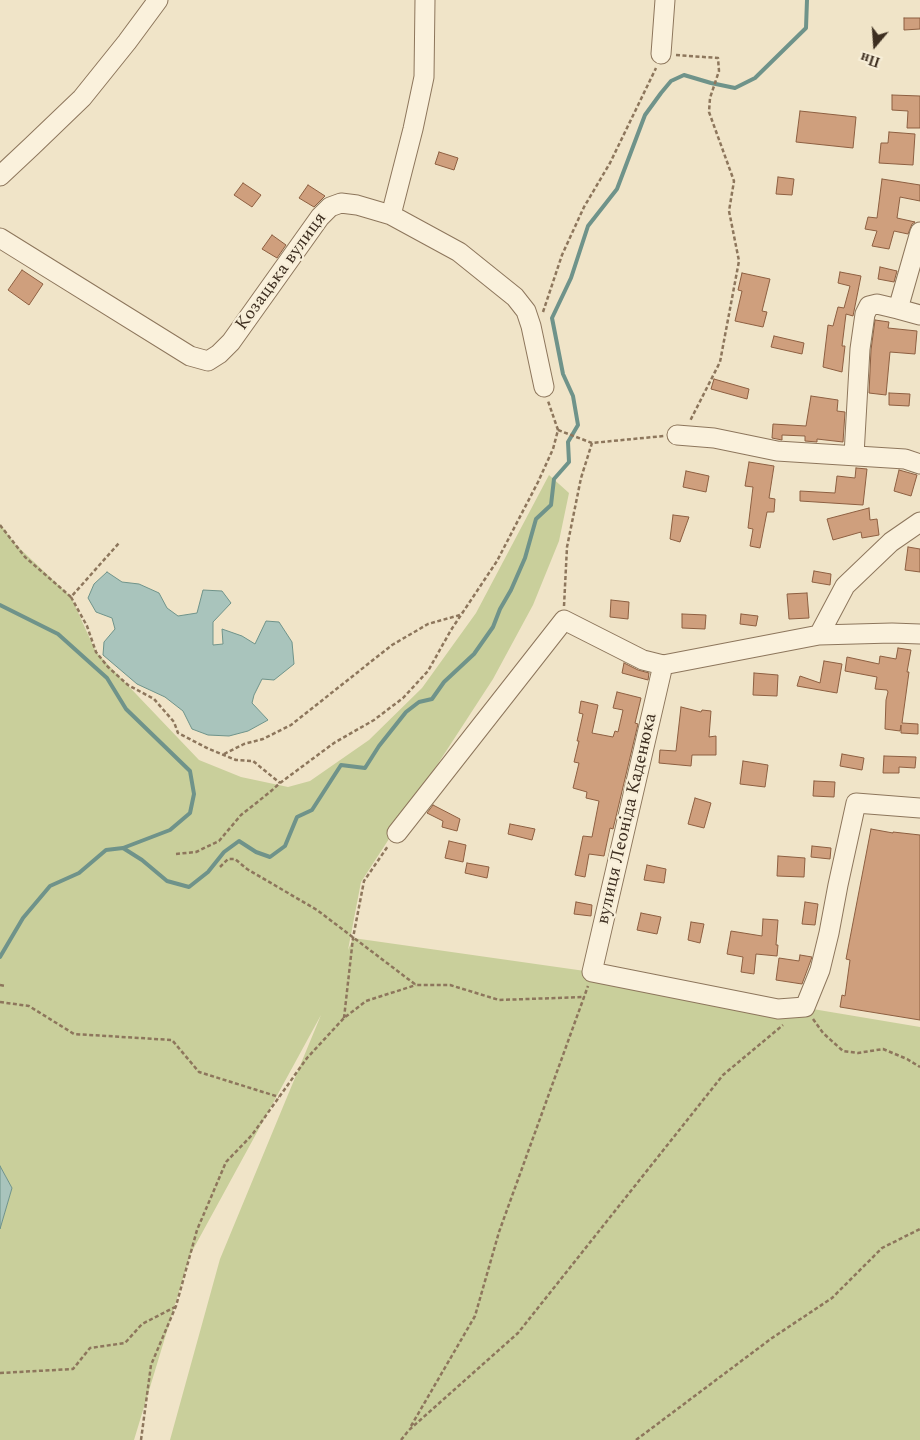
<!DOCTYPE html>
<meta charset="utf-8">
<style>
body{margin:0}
#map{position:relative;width:920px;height:1440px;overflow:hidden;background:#f0e4c8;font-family:Spectral,serif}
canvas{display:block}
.north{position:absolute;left:850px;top:20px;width:50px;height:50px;-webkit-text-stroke:4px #f7eed8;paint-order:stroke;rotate:198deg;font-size:14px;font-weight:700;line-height:20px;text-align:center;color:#3d2e20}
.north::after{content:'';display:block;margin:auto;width:18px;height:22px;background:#3d2e20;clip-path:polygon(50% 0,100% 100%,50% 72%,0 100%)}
</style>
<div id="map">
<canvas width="920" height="1440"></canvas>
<div class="north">Пн</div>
</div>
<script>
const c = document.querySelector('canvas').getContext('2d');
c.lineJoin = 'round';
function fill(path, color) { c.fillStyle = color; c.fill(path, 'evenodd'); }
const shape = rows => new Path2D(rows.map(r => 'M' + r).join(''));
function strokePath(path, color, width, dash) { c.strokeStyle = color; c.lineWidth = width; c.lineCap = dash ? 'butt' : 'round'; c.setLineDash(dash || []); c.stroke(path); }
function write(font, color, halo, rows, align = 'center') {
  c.font = font + ' Spectral,serif'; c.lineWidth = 4.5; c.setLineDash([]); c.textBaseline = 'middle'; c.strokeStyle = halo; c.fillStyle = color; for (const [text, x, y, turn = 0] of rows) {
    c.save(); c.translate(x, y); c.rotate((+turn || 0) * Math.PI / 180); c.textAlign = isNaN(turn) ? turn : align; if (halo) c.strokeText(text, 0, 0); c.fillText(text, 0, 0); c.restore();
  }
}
const green = shape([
 [549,475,569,493,559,541,533,605,493,679,361,882,348,950,353,938,592,972,920,1027,920,1440,170,1440,220,1259,321,1015,190,1255,134,1440,0,1440,0,1229,12,1188,0,1166,0,524,14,543,71,597,96,652,199,760,241,777,288,787,310,781,369,740,422,688,476,613]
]);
const water = shape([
 [107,572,122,582,139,584,159,593,167,608,178,616,197,613,203,590,222,591,231,603,213,622,213,645,223,644,222,629,242,636,255,644,266,621,279,622,292,642,294,664,274,680,262,679,254,695,252,703,268,720,248,731,229,736,208,735,192,729,183,711,165,697,137,684,103,655,104,642,115,629,112,618,96,612,88,598,94,584,107,572],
 [0,1166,12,1188,0,1229,0,1166]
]);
const stream = shape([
 [0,605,58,634,107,678,126,709,190,771,194,794,190,813,170,830,123,848],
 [0,957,23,918,50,886,79,873,106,850,123,848,142,860,167,881,189,887,208,872,224,852,239,841,256,852,270,857,285,846,297,817,312,810,341,765,365,768,379,746,406,712,419,702,432,699,444,682,474,654,493,627,500,609,511,590,525,558,536,519,551,505,554,479,569,462,568,442,578,425,573,396,563,374,552,318,571,278,588,226,617,189,645,115,661,93,671,81,684,75,711,83,735,88,755,78,806,28,807,0]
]);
const building = shape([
 [904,18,920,18,920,29,904,30,904,18],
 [892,95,920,96,920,128,907,128,908,111,892,110,892,95],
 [800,111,856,117,853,148,796,142,800,111],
 [889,132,915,134,913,165,879,163,881,143,888,143,889,132],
 [439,152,458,158,454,170,435,164,439,152],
 [778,177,794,179,792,195,776,194,778,177],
 [882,179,920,185,920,201,900,197,897,218,915,222,912,224,908,234,894,231,889,249,872,246,877,231,865,229,868,217,877,218,882,179],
 [243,183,261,195,252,207,234,195,243,183],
 [308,185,325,196,314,207,299,198,308,185],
 [272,235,286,245,277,258,262,249,272,235],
 [880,267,897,271,894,282,878,279,880,267],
 [22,270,43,284,29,305,8,290,22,270],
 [840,272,861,276,853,316,846,314,842,346,845,346,842,372,823,367,828,325,833,326,838,307,844,308,850,286,838,283,840,272],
 [742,273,770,279,762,311,767,312,763,327,735,321,742,291,738,290,742,273],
 [875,320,889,322,888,328,917,331,915,354,890,352,886,395,869,393,871,350,875,320],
 [774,336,804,343,802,354,771,347,774,336],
 [714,379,749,389,747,399,711,389,714,379],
 [889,393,910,394,909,406,889,405,889,393],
 [811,396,838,400,837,411,845,412,843,442,817,439,817,442,805,441,805,436,782,435,782,440,772,438,773,424,806,426,811,396],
 [749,462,774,466,769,498,775,499,774,512,767,512,760,548,750,546,753,529,748,528,753,487,745,486,749,462],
 [856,468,867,469,863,505,800,501,800,491,835,493,837,476,855,478,856,468],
 [899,470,917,475,911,496,894,491,899,470],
 [686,471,709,476,706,492,683,487,686,471],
 [869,508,870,520,877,519,879,535,862,538,861,532,833,540,827,519,869,508],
 [673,515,689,517,680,542,670,539,673,515],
 [908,547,920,549,920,572,905,570,908,547],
 [814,571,831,574,830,585,812,582,814,571],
 [807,593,809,618,789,619,787,594,807,593],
 [611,600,629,602,628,619,610,617,611,600],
 [682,614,706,615,705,629,682,628,682,614],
 [741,614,758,616,756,626,740,624,741,614],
 [898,648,911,650,907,672,909,672,902,723,918,724,918,734,901,733,901,725,900,731,885,729,886,700,888,692,887,690,875,689,877,677,845,671,847,657,879,664,880,656,896,659,898,648],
 [824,661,842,664,837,693,797,686,800,676,820,683,824,661],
 [624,663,638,670,649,673,648,680,622,673,624,663],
 [754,673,778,675,777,696,753,695,754,673],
 [617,692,641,698,635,723,638,724,613,829,610,828,604,856,589,854,585,877,575,875,583,836,592,837,599,801,586,798,587,792,573,788,579,763,574,762,579,741,577,741,583,714,579,713,581,701,598,705,592,733,613,737,615,731,618,732,623,710,613,708,617,692],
 [681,707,701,712,702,710,711,711,709,737,716,736,716,755,692,755,691,766,659,763,660,750,676,751,681,707],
 [842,754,864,758,862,770,840,766,842,754],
 [884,756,916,757,915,768,899,767,899,773,883,773,884,756],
 [743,761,768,765,765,787,740,784,743,761],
 [814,781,835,782,834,797,813,796,814,781],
 [695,798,711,803,704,828,688,824,695,798],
 [433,805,460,819,457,831,442,827,443,821,427,813,433,805],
 [510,824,535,829,532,840,508,834,510,824],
 [871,829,893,833,893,832,920,835,920,1020,840,1007,842,995,845,996,850,960,846,959,871,829],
 [449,841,466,845,463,862,445,858,449,841],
 [812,846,831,848,830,859,811,857,812,846],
 [778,856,805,858,804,877,777,876,778,856],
 [467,863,489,867,487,878,465,873,467,863],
 [647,865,666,869,664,883,644,880,647,865],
 [576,902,592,905,591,916,574,914,576,902],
 [805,902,818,904,815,925,802,924,805,902],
 [641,913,661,917,657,934,637,930,641,913],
 [763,919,778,920,776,945,778,945,777,956,756,954,754,974,741,972,743,957,727,954,731,931,762,936,763,919],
 [691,922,704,924,700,943,688,940,691,922],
 [800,955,812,957,802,984,776,980,779,958,799,961,800,955]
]);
const path = shape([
 [676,55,718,58,719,71,710,98,709,112,734,181,729,211,739,261,720,362,690,421],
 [543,312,562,255,584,207,610,163,656,68],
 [558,430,592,443,664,436],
 [0,525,25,557,71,597,119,543],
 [71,597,87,626,96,652,108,667,128,685,154,699,174,722,178,733,209,749,236,760,253,761,280,783],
 [564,606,567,547,581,478,592,443],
 [224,754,244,744,263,739,291,725,392,645,428,624,460,615],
 [176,854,196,852,219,841,241,815,270,792,280,783,334,743,374,720,403,698,428,671,451,630,497,561,538,482,553,449,558,430,548,401],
 [220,867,228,859,235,859,247,869,317,910,416,985,450,985,499,1000,585,997],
 [0,985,6,986],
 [0,1002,29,1006,74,1034,172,1040,199,1072,279,1097],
 [344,1018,353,938,364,881,388,846],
 [813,1019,823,1033,843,1051,858,1053,883,1049,907,1059,920,1067],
 [0,1373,73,1369,90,1348,125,1343,142,1324,175,1307],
 [411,1426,475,1316,499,1232,588,986],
 [141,1440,151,1365,176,1306,197,1230,226,1162,252,1135,307,1058,344,1018,366,1001,416,985],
 [401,1440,409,1430,518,1333,723,1075,783,1025],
 [636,1440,772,1338,832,1298,882,1248,920,1229]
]);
const minor = shape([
 [661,54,665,0],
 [0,176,32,146,82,98,127,42,158,0],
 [391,215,413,129,424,77,425,0],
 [920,232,898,309,920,315],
 [0,238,190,356,208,361,219,354,231,342,320,217,330,207,341,203,357,205,391,215,459,252,515,297,526,311,531,326,544,387],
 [677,435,714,438,777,451,905,459,920,464],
 [854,455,860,349,865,314,869,306,877,304,898,309],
 [819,635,845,586,891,542,920,522],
 [663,665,592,972,778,1009,805,1007,820,970,829,933,838,885,856,803,920,808],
 [397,833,564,620,643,660,663,665,819,635,892,633,920,634]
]);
const streetNames = [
 ["Козацька вулиця",282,272,-54],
 ["вулиця Леоніда Каденюка",628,819,-77]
];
fill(green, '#c9cf9b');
fill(water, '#a9c4bc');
strokePath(water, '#6f938a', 1);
strokePath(stream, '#6f938a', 4);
fill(building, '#cf9f7d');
strokePath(building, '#8d5f41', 1);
strokePath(minor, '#8d765c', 21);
strokePath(path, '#8d765c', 2.5, [4, 2.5]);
strokePath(minor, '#faf1dc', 19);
write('18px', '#3d2e20', '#f7eed8', streetNames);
</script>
